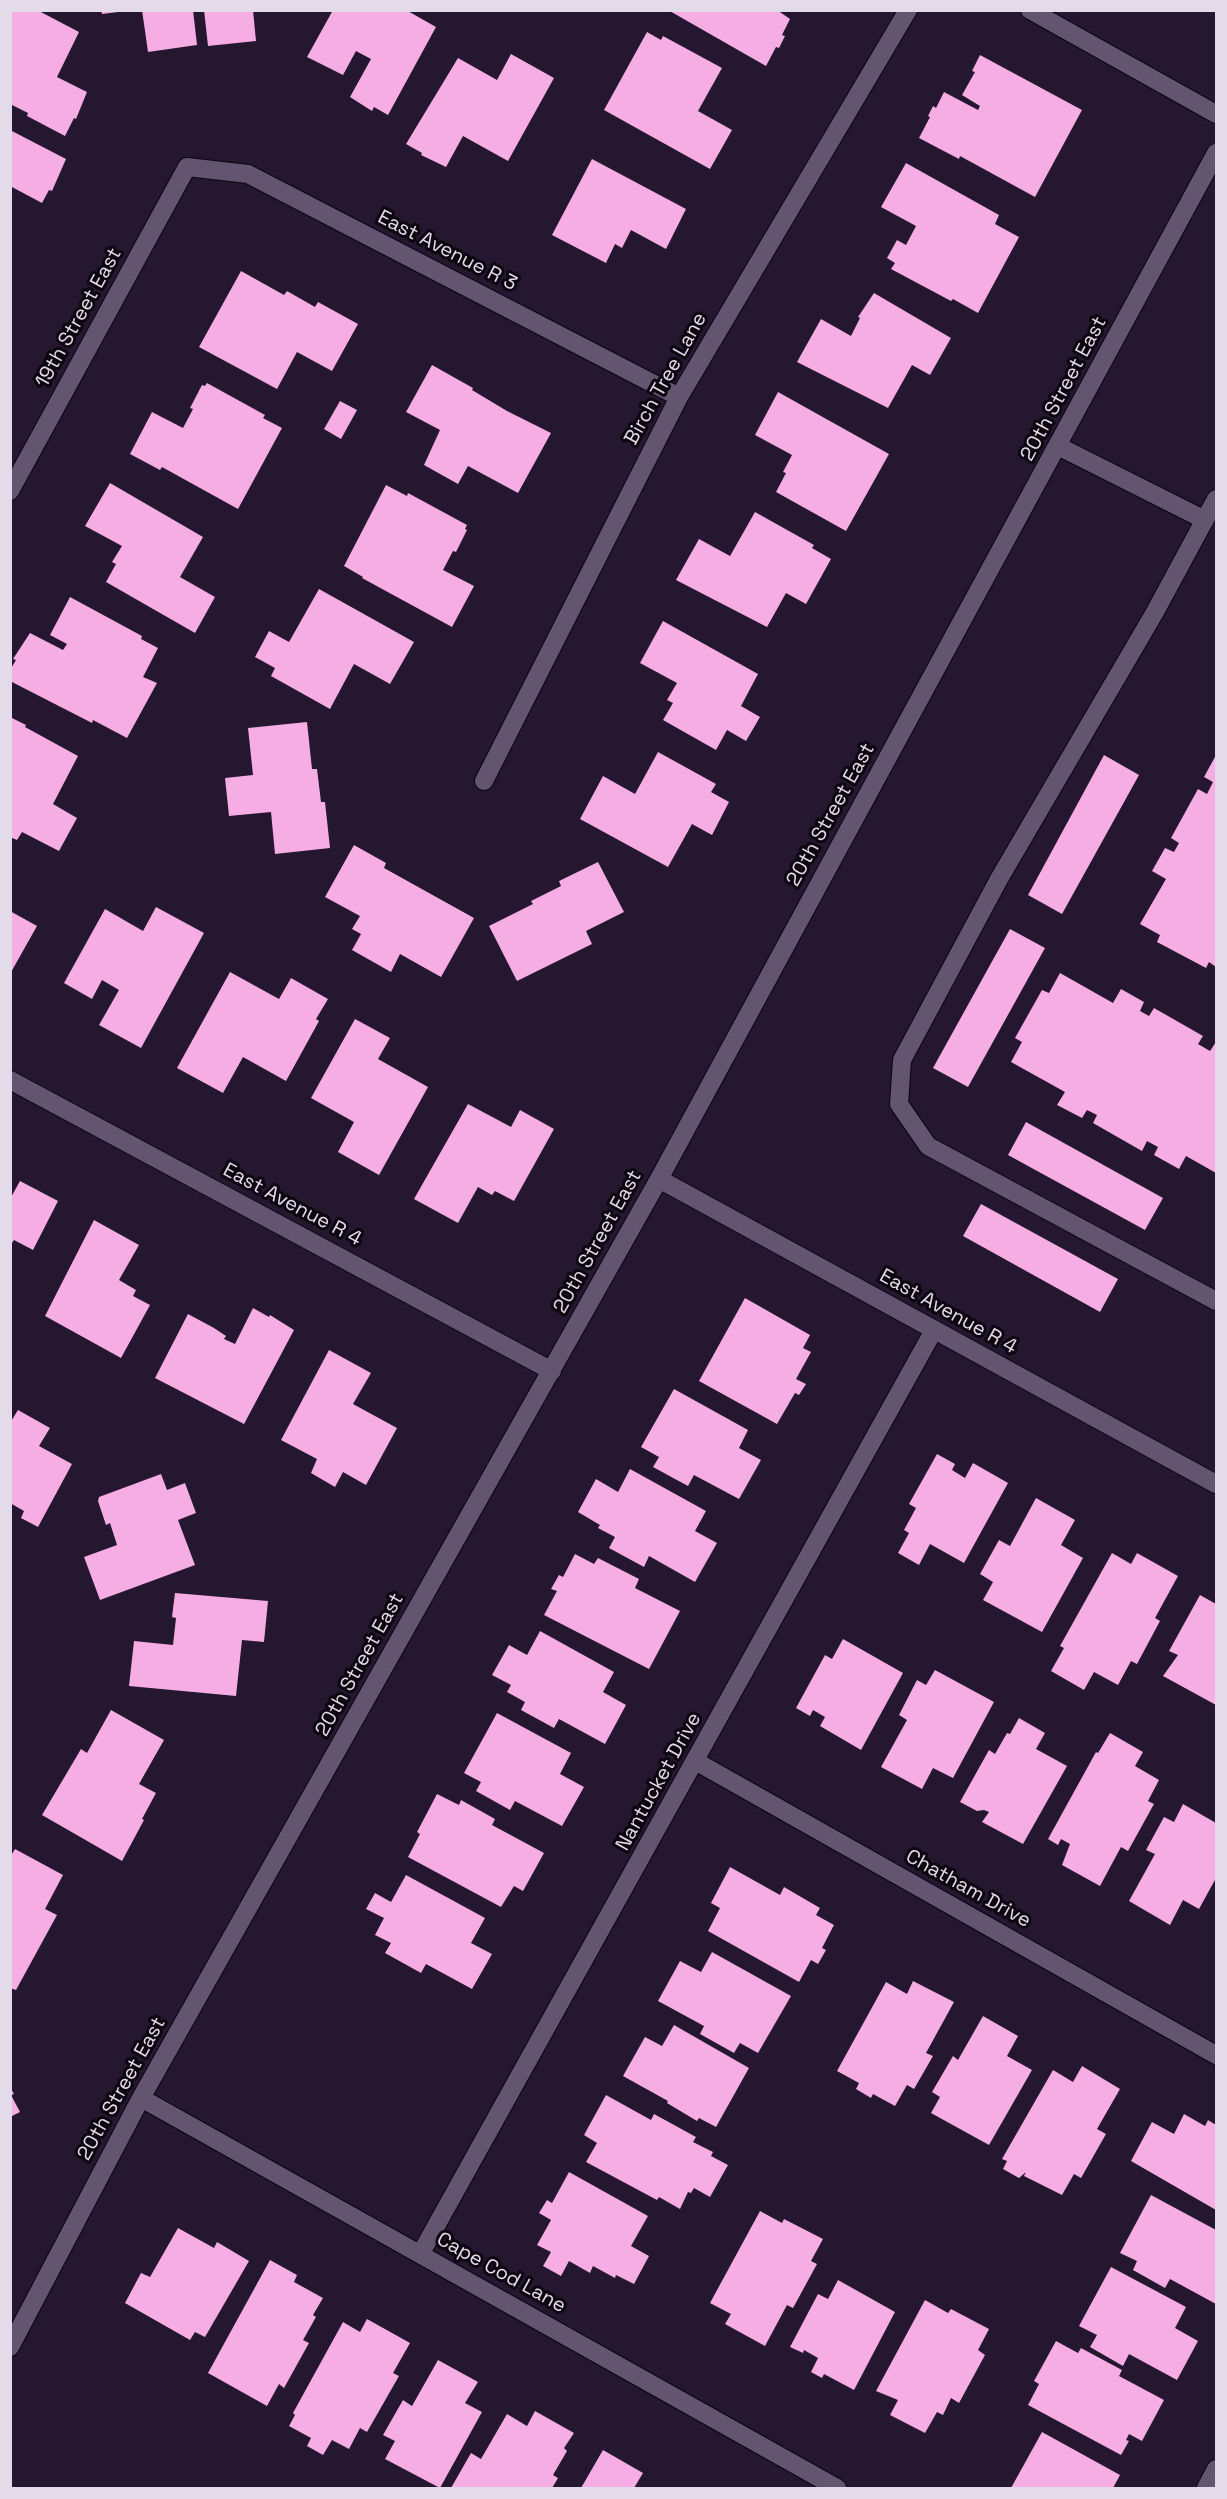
<!DOCTYPE html>
<style>
body{margin:0}
#map{position:relative;width:1227px;height:2499px;overflow:hidden;background:#24172f;font-family:"Space Grotesk",sans-serif}
canvas{display:block}
.frame{position:absolute;inset:0;border:12px solid #e3daea;pointer-events:none}
</style>
<div id="map">
<canvas width="1227" height="2499"></canvas>
<div class="frame"></div>
</div>
<script>
const c = document.querySelector('canvas').getContext('2d');
c.lineJoin = 'round';
function fill(path, color) { c.fillStyle = color; c.fill(path, 'evenodd'); }
const shape = rows => new Path2D(rows.map(r => 'M' + r).join(''));
function strokePath(path, color, width, dash) { c.strokeStyle = color; c.lineWidth = width; c.lineCap = dash ? 'butt' : 'round'; c.setLineDash(dash || []); c.stroke(path); }
function write(font, color, halo, rows, align = 'center') {
  c.font = font + ' "Space Grotesk",sans-serif'; c.lineWidth = 6; c.setLineDash([]); c.textBaseline = 'middle'; c.strokeStyle = halo; c.fillStyle = color; for (const [text, x, y, turn = 0] of rows) {
    c.save(); c.translate(x, y); c.rotate((+turn || 0) * Math.PI / 180); c.textAlign = isNaN(turn) ? turn : align; if (halo) c.strokeText(text, 0, 0); c.fillText(text, 0, 0); c.restore();
  }
}
const building = shape([
 [10,10,37,10,79,32,57,77,87,92,76,119,74,118,65,136,27,116,28,113,10,104],
 [101,10,118,10,118,12,102,14],
 [142,10,193,10,197,45,148,52],
 [204,10,253,10,256,41,208,46],
 [333,10,406,10,436,27,388,115,374,107,372,111,350,97,371,59,356,51,343,75,307,57],
 [668,10,777,10,790,19,782,35,785,36,779,48,776,47,766,66],
 [647,32,661,40,663,36,722,68,698,111,732,130,710,169,604,110],
 [511,54,554,78,508,161,463,136,446,167,421,155,422,153,406,144,458,58,497,80],
 [980,55,1082,110,1035,197,960,156,959,159,919,138,930,117,928,116,933,106,936,108,944,92,978,110,980,106,962,95,975,72,972,71],
 [10,130,66,159,52,191,49,190,42,203,10,186],
 [592,159,686,209,666,249,631,230,622,248,615,244,606,263,552,235],
 [906,163,999,215,995,224,1019,237,978,313,953,299,951,301,891,269,895,263,887,258,897,240,906,245,916,226,881,207],
 [241,271,284,295,287,291,315,307,318,302,358,324,332,371,297,352,277,389,199,347],
 [874,293,951,338,930,375,912,365,888,408,797,362,821,319,851,336,860,318,858,317],
 [432,365,473,388,472,390,507,411,551,433,518,493,468,466,458,484,424,465,440,430,406,412],
 [207,383,265,415,263,418,282,428,238,509,162,467,160,470,130,454,152,412,183,428,193,409,190,408,202,385,205,386],
 [778,392,889,454,846,531,776,492,786,473,783,472,792,455,755,435],
 [340,401,357,410,341,439,324,429],
 [110,483,203,537,180,577,215,597,195,633,106,582,116,564,112,562,122,546,85,526],
 [386,485,407,496,408,493,467,525,465,529,467,530,456,552,453,551,443,570,474,586,452,627,362,578,363,577,344,566],
 [755,512,814,545,812,548,831,559,806,604,786,593,767,627,676,580,699,539,730,556],
 [319,589,414,642,390,684,354,664,330,709,271,676,275,668,255,657,269,631,289,642],
 [70,597,142,636,141,639,158,648,143,677,157,683,127,738,93,720,92,723,10,681,10,670,16,660,13,659,30,633,63,650,67,644,50,635],
 [663,621,758,674,741,706,760,717,746,741,727,730,716,750,663,720,673,703,667,700,677,683,640,663],
 [10,717,26,725,25,727,78,756,53,804,77,818,59,851,22,832,17,840,10,837],
 [307,722,312,769,317,769,321,802,325,802,330,848,275,854,271,812,229,816,225,778,253,775,248,728],
 [658,752,716,784,711,792,729,802,712,835,692,824,668,867,580,819,603,776,635,794],
 [1104,755,1139,775,1062,914,1028,895],
 [1216,755,1216,967,1209,962,1206,968,1157,942,1160,935,1140,924,1166,879,1152,871,1165,848,1174,852,1179,843,1171,838,1198,789,1207,794,1213,782,1204,777],
 [354,845,386,863,384,868,474,918,441,977,400,954,391,972,352,950,361,934,352,929,360,916,325,897],
 [598,862,624,912,586,931,592,944,517,981,489,926,533,904,531,901,561,886,559,881],
 [156,907,204,933,141,1048,99,1025,119,990,102,980,92,999,64,983,105,909,143,931],
 [10,911,37,926,10,974],
 [1010,929,1045,948,968,1087,933,1068],
 [230,972,279,999,291,978,328,999,316,1019,319,1021,286,1081,243,1057,223,1093,177,1068],
 [1060,973,1113,1003,1121,989,1144,1002,1140,1011,1149,1016,1154,1008,1203,1036,1198,1044,1210,1051,1216,1042,1216,1173,1186,1156,1179,1169,1154,1155,1158,1147,1147,1141,1142,1151,1093,1123,1097,1115,1087,1110,1082,1118,1057,1105,1065,1092,1011,1062,1022,1042,1015,1038,1042,990,1049,993],
 [355,1019,390,1038,378,1059,428,1087,379,1175,338,1152,354,1122,311,1098],
 [468,1104,511,1127,520,1110,554,1129,514,1201,495,1191,492,1195,478,1187,458,1223,414,1199],
 [1026,1122,1163,1198,1145,1230,1008,1155],
 [20,1181,58,1201,33,1250,14,1240,10,1246,10,1199],
 [981,1204,1118,1279,1100,1312,963,1236],
 [94,1220,139,1245,119,1280,136,1290,133,1296,150,1305,121,1358,45,1316],
 [745,1298,810,1335,803,1348,811,1352,796,1379,806,1384,799,1395,795,1393,777,1424,699,1381],
 [253,1308,269,1317,270,1315,294,1330,244,1424,155,1378,188,1314,214,1328,226,1336,224,1339,235,1344],
 [329,1350,371,1373,353,1404,397,1428,366,1485,343,1472,335,1487,311,1473,317,1459,281,1440],
 [674,1389,748,1430,739,1448,761,1460,739,1499,694,1475,688,1486,653,1467,659,1457,641,1447],
 [18,1410,50,1428,39,1446,72,1464,38,1527,21,1518,24,1511,10,1503,10,1423],
 [937,1454,955,1464,952,1470,965,1478,973,1463,1008,1483,964,1563,930,1544,919,1565,898,1553,909,1533,904,1530,916,1508,909,1504],
 [630,1469,706,1511,695,1531,717,1543,695,1582,649,1556,644,1567,609,1548,615,1537,598,1528,600,1525,578,1512,596,1479,618,1492],
 [161,1474,167,1490,185,1483,196,1513,178,1520,195,1565,100,1600,84,1557,117,1545,110,1523,106,1525,98,1501,99,1497],
 [1036,1498,1075,1520,1061,1545,1083,1558,1042,1632,983,1600,993,1582,980,1574,999,1540,1010,1546],
 [1112,1553,1131,1564,1137,1553,1178,1576,1155,1618,1160,1621,1137,1664,1131,1661,1118,1685,1094,1672,1084,1690,1051,1671,1064,1648,1060,1646],
 [575,1554,594,1564,598,1558,639,1579,635,1588,680,1611,649,1669,544,1615,557,1591,551,1589,559,1575,563,1577],
 [175,1593,268,1601,264,1642,242,1640,236,1696,129,1686,134,1641,173,1645,176,1618,172,1617],
 [1200,1595,1216,1604,1216,1705,1163,1676,1178,1655,1169,1651],
 [540,1631,614,1672,603,1692,626,1705,605,1744,559,1719,554,1728,521,1710,525,1702,507,1692,511,1685,492,1675,509,1645,527,1655],
 [843,1639,903,1673,861,1750,820,1726,825,1717,813,1710,810,1716,796,1708,825,1655,832,1659],
 [935,1670,994,1702,953,1778,933,1768,922,1789,881,1767,907,1720,899,1715,917,1680,926,1685],
 [111,1710,164,1740,139,1784,156,1793,142,1819,144,1820,122,1861,42,1815,81,1749,87,1753],
 [497,1713,571,1753,560,1774,584,1787,562,1826,515,1801,510,1810,476,1791,481,1782,464,1773],
 [1019,1718,1045,1733,1036,1749,1067,1766,1023,1844,982,1822,989,1812,984,1810,977,1811,960,1802,989,1750,995,1754,1007,1733,1010,1734],
 [1110,1733,1143,1752,1135,1766,1159,1780,1148,1801,1154,1804,1128,1851,1121,1847,1100,1886,1062,1865,1070,1844,1061,1839,1058,1845,1048,1839,1096,1752,1098,1753],
 [437,1794,459,1805,461,1800,495,1819,492,1825,544,1853,523,1891,514,1886,501,1907,408,1857,420,1834,417,1832],
 [1183,1804,1216,1823,1216,1878,1199,1909,1183,1900,1170,1925,1129,1901,1155,1854,1146,1850,1164,1817,1174,1822],
 [15,1849,63,1875,45,1909,57,1915,16,1990,10,1988,10,1857],
 [730,1867,780,1895,784,1887,820,1908,816,1915,834,1925,822,1948,826,1950,818,1964,811,1960,799,1982,708,1931,720,1908,711,1903],
 [406,1875,485,1918,471,1943,492,1954,472,1989,426,1964,421,1973,385,1953,391,1943,375,1935,384,1918,366,1909,375,1893,391,1902],
 [712,1952,791,1996,758,2053,740,2043,734,2053,700,2034,704,2026,658,2001,680,1961,701,1972],
 [913,1981,954,2002,926,2053,933,2056,914,2089,907,2085,895,2106,873,2094,871,2098,856,2089,859,2083,837,2071,886,1982,907,1994],
 [983,2016,1018,2036,1007,2056,1032,2070,989,2145,931,2113,940,2097,932,2092,953,2056,958,2060],
 [674,2025,749,2068,716,2127,699,2118,697,2121,667,2103,668,2101,623,2076,645,2037,662,2046],
 [1082,2066,1120,2089,1097,2129,1106,2134,1081,2178,1074,2174,1062,2195,1024,2176,1026,2172,1019,2178,1003,2169,1007,2161,1002,2159,1053,2070,1073,2082],
 [10,2087,14,2094,11,2095,20,2112,10,2117],
 [606,2095,651,2120,654,2114,696,2137,693,2142,713,2152,711,2156,728,2165,710,2197,694,2188,691,2193,688,2192,680,2209,659,2197,657,2200,586,2162,597,2143,584,2135],
 [1184,2114,1205,2126,1208,2120,1216,2125,1216,2210,1131,2161,1152,2122,1174,2134],
 [569,2172,648,2216,631,2246,649,2256,634,2284,616,2275,615,2278,593,2266,590,2273,569,2261,561,2276,543,2266,551,2252,537,2245,551,2220,539,2213,547,2200,552,2203],
 [1151,2195,1216,2230,1216,2304,1170,2279,1165,2288,1133,2270,1137,2261,1120,2253],
 [760,2211,782,2223,784,2219,823,2239,811,2261,817,2264,793,2308,787,2305,765,2346,725,2324,731,2314,710,2303],
 [178,2228,214,2248,217,2242,249,2261,205,2337,195,2332,190,2340,125,2303,141,2273,150,2277],
 [270,2260,297,2275,294,2282,323,2298,313,2315,316,2317,303,2340,309,2343,284,2388,279,2384,267,2406,208,2373],
 [1111,2267,1186,2307,1175,2328,1198,2341,1177,2380,1129,2354,1123,2366,1090,2347,1097,2335,1079,2326],
 [838,2280,895,2312,854,2390,824,2374,822,2378,811,2372,818,2358,804,2350,803,2353,790,2347,818,2294,828,2299],
 [925,2300,948,2313,951,2309,989,2329,978,2350,985,2355,959,2403,951,2398,943,2415,937,2412,925,2433,890,2415,898,2400,876,2391],
 [367,2319,410,2343,393,2373,399,2376,367,2432,360,2428,349,2449,332,2440,323,2455,307,2446,311,2438,289,2426,295,2415,293,2413,343,2322,360,2332],
 [1056,2341,1078,2353,1081,2348,1122,2370,1119,2376,1164,2400,1142,2441,1129,2434,1126,2440,1129,2441,1121,2455,1028,2405,1039,2384,1034,2381],
 [438,2360,478,2382,465,2403,482,2412,440,2488,385,2459,395,2441,383,2435,403,2400,412,2406],
 [535,2411,574,2433,564,2448,567,2451,553,2475,558,2478,552,2488,451,2488,471,2453,481,2459,507,2414,527,2426],
 [1042,2432,1120,2475,1113,2488,1011,2488],
 [603,2450,643,2473,634,2488,581,2488]
]);
const minor = shape([
 [1030,10,1216,114],
 [1058,446,1205,520],
 [10,491,187,167,248,174,679,397],
 [1216,499,1155,612,999,879,902,1060,899,1104,928,1146,1216,1301],
 [484,781,679,397,908,10],
 [10,1080,552,1371],
 [659,1179,1216,1484],
 [697,1762,1216,2055],
 [141,2098,837,2488],
 [421,2253,934,1330],
 [10,2347,141,2098,659,1179,1216,153],
 [1206,2488,1216,2469]
]);
const streetNames = [
 ["East Avenue R 3",447,251,27],
 ["19th Street East",79,318,-61],
 ["Birch Tree Lane",666,379,-61],
 ["20th Street East",1064,389,-62],
 ["20th Street East",831,815,-61],
 ["East Avenue R 4",292,1205,28],
 ["20th Street East",598,1242,-61],
 ["East Avenue R 4",948,1312,29],
 ["20th Street East",360,1665,-61],
 ["Nantucket Drive",659,1782,-61],
 ["Chatham Drive",968,1889,29],
 ["20th Street East",122,2089,-61],
 ["Cape Cod Lane",501,2273,29]
];
fill(building, '#f5ade4');
strokePath(minor, '#0d0316', 20);
strokePath(minor, '#635470', 18);
write('20px', '#e3daea', '#0b060f', streetNames);
</script>
